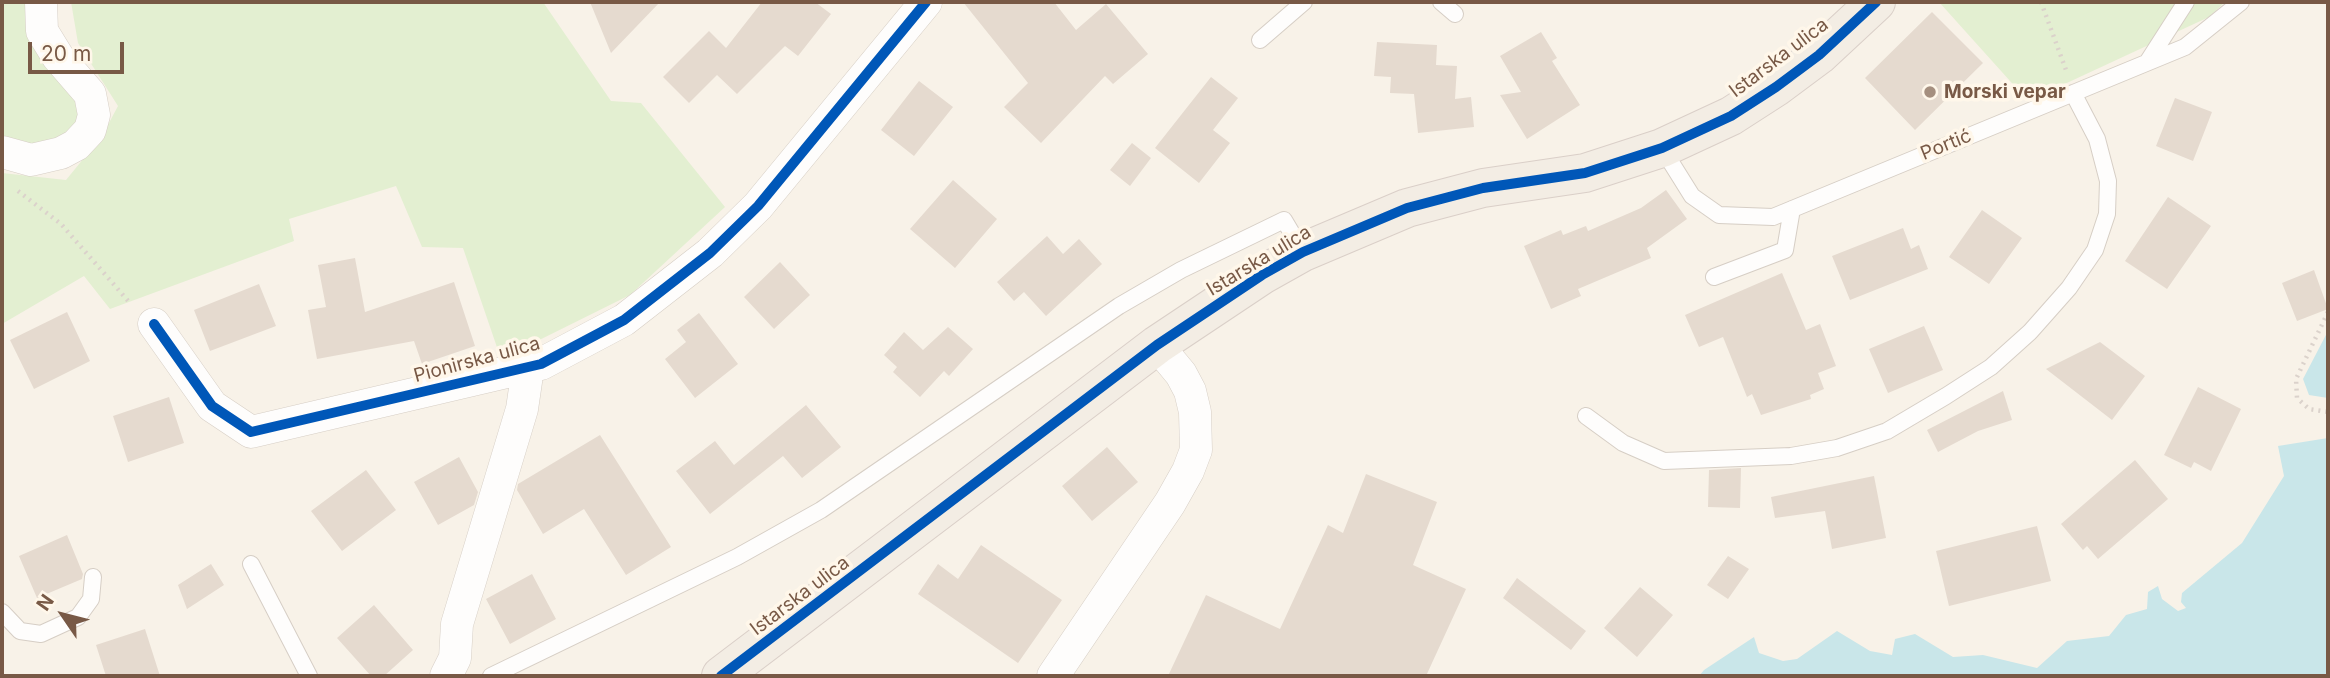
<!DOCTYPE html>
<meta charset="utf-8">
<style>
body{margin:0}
#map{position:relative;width:2330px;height:678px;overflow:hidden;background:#f8f2e8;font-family:Inter,sans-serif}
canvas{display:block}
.frame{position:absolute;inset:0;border:4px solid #785946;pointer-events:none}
.north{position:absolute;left:28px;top:580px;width:70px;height:70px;-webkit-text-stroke:5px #fff7ea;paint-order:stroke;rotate:305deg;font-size:19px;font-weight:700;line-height:28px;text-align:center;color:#785946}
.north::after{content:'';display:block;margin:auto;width:24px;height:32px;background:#785946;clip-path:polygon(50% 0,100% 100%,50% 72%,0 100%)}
.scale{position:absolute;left:28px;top:42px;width:96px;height:32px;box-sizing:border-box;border:4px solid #785946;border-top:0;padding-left:9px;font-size:21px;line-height:24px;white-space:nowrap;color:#785946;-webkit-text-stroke:5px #fff7ea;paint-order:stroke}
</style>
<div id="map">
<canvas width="2330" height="678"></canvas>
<div class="frame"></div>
<div class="north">N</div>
<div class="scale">20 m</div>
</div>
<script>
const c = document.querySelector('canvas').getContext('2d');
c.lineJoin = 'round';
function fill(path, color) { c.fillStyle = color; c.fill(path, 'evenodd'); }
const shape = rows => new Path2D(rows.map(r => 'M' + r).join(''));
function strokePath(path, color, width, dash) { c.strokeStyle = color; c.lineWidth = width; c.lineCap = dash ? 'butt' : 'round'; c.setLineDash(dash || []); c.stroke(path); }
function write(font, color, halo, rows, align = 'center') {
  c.font = font + ' Inter,sans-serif'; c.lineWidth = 7; c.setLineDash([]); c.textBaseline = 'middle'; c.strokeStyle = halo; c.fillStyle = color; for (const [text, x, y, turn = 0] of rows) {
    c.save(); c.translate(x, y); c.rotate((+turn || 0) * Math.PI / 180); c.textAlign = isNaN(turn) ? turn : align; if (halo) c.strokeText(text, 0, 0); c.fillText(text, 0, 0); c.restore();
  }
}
const green = shape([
 [2,2,35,2,75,98,84,128,38,151,2,141],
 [71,2,543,2,611,101,641,103,725,207,630,295,501,359,463,248,422,247,396,186,289,219,294,241,110,309,84,276,2,324,2,173,66,180,102,136,118,106,78,43],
 [1939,2,2225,2,2209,17,2028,101]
]);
const water = shape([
 [2328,331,2328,398,2309,395,2303,379],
 [2328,438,2328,676,1699,676,1704,670,1754,637,1759,653,1783,661,1797,659,1837,631,1870,651,1892,655,1895,639,1915,634,1953,657,1983,655,2037,668,2067,641,2109,636,2126,615,2147,609,2148,592,2158,586,2162,599,2178,611,2186,608,2181,602,2182,593,2242,543,2284,476,2278,446]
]);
const building = shape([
 [590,2,660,2,611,53],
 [762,2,815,2,831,14,798,56,785,46,737,94,717,75,689,103,663,77,709,31,726,48],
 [963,2,1054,2,1076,30,1106,4,1148,54,1113,84,1105,76,1041,143,1004,107,1028,83],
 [1932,12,1983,63,1915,130,1865,78],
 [1541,32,1557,58,1552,61,1580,105,1527,139,1500,95,1521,92,1500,56],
 [1377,42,1437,45,1436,65,1457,66,1455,99,1471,97,1474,127,1418,133,1414,94,1390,93,1391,77,1374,76],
 [1211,77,1238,98,1213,130,1230,143,1199,183,1155,148],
 [919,81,953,107,914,156,881,130],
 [2175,98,2212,112,2193,161,2156,146],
 [1132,143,1151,158,1130,186,1110,170],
 [953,180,997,219,955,268,910,229],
 [1666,190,1687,219,1647,248,1651,258,1578,289,1581,296,1551,309,1524,246,1561,230,1563,235,1586,226,1588,231,1641,208],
 [2168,197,2211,226,2167,289,2125,261],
 [1982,210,2022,238,1989,284,1949,257],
 [1903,228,1911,249,1919,245,1928,269,1850,300,1832,256],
 [1047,236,1063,254,1079,239,1102,264,1046,316,1024,292,1014,301,997,282],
 [355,258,365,312,454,282,475,346,422,364,414,341,317,359,308,310,326,307,318,265],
 [780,262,810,295,774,329,744,297],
 [2314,270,2328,309,2297,321,2282,283],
 [1782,273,1806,330,1820,324,1836,366,1818,373,1824,389,1810,395,1811,399,1761,415,1752,394,1747,397,1723,337,1699,347,1685,315],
 [259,284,276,326,210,351,194,310],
 [67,312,90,361,34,389,10,340],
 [699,313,738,364,695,398,665,359,686,342,677,330],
 [1924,326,1943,370,1888,393,1869,349],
 [948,327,973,349,949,376,944,371,920,397,893,372,897,367,884,355,904,332,923,350],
 [2100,342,2145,376,2112,420,2046,369],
 [2198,387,2241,409,2211,471,2194,462,2191,468,2164,455],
 [2003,391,2012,420,1978,431,1938,452,1927,430],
 [169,397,184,443,128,462,113,416],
 [806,405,841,447,802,478,783,456,710,514,676,471,715,441,734,465],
 [600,435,671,547,626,575,584,509,543,534,517,490,518,484],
 [1107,447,1138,482,1092,521,1062,486],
 [459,457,478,492,474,505,438,525,414,482],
 [2135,460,2168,499,2098,559,2087,546,2083,550,2061,524],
 [1741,468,1740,508,1708,507,1709,470],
 [366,470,396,510,342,551,311,511],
 [1366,474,1437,502,1413,565,1466,589,1426,676,1168,676,1206,595,1280,629,1328,525,1343,533],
 [1874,476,1886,538,1832,549,1825,511,1775,518,1771,497],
 [2037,526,2051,581,1949,606,1936,551],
 [67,535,83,574,82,579,37,598,19,556],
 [981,545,1062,600,1018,663,918,594,938,564,958,579],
 [1728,556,1749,569,1728,599,1707,585],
 [211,564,224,585,187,609,178,585],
 [532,574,556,619,510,644,486,599],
 [1517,578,1586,631,1571,650,1503,598],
 [1640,587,1673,615,1637,657,1604,628],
 [374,605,413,650,384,676,371,676,337,638],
 [145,629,160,676,106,676,96,645]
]);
const path = shape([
 [2041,2,2066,70],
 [18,191,61,224,130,303],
 [2328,312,2296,379,2297,398,2309,409,2328,412]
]);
const lane = shape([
 [1441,2,1455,14],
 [1260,40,1304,2],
 [2148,61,2186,2],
 [1662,148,1692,196,1719,215,1773,217,2185,47,2241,2],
 [1714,277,1785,250,1792,209],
 [1586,416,1623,443,1664,461,1791,456,1837,448,1887,431,1946,396,1991,367,2030,332,2069,288,2095,250,2107,214,2108,181,2097,139,2073,93],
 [251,564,309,676],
 [2,612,20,631,41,634,78,617,91,599,93,577],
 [491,676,737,557,821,510,1119,306,1181,270,1284,220,1303,252]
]);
const street = shape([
 [2,152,31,160,61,153,76,145,90,130,94,115,90,94,58,57,42,31,41,2],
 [154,324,212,406,251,432,541,364,624,320,710,253,758,206,926,2],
 [446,676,455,658,457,624,522,409,528,368],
 [1053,676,1170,503,1188,471,1196,450,1195,412,1190,391,1181,374,1157,345]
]);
const primary = shape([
 [721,676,1157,345,1262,275,1303,252,1407,208,1483,188,1585,173,1662,148,1731,116,1776,87,1819,55,1876,2]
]);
const cycleway = shape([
 [154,324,212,406,251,432,541,364,624,320,710,253,758,206,926,2],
 [721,676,1157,345,1262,275,1303,252,1407,208,1483,188,1585,173,1662,148,1731,116,1776,87,1819,55,1876,2]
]);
const markers = [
 [1930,92,7,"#a58f7f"]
];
const streetNames = [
 ["Istarska ulica",1779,58,-37],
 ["Portić",1946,145,-22],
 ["Istarska ulica",1259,261,-31],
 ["Pionirska ulica",477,360,-15],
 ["Istarska ulica",800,596,-37]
];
const poiNames = [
 ["Morski vepar",1944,92]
];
fill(green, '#e3efd1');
fill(water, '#c9e6e9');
fill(building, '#e5dacf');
strokePath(lane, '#d6cec5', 18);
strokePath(street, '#d6cec5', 33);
strokePath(primary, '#dacfc8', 40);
strokePath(path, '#dbd2cb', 4.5, [2, 5]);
strokePath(lane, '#fefdfc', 16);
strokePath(street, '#fefdfc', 32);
strokePath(primary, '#f3ede4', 38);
strokePath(cycleway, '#0057b8', 10);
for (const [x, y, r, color] of markers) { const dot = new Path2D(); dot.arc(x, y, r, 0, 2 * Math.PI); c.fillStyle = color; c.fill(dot); strokePath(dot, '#fff7ea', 2.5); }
write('19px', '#785946', '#fff7ea', streetNames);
write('bold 19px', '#785946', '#fff7ea', poiNames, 'left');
</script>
